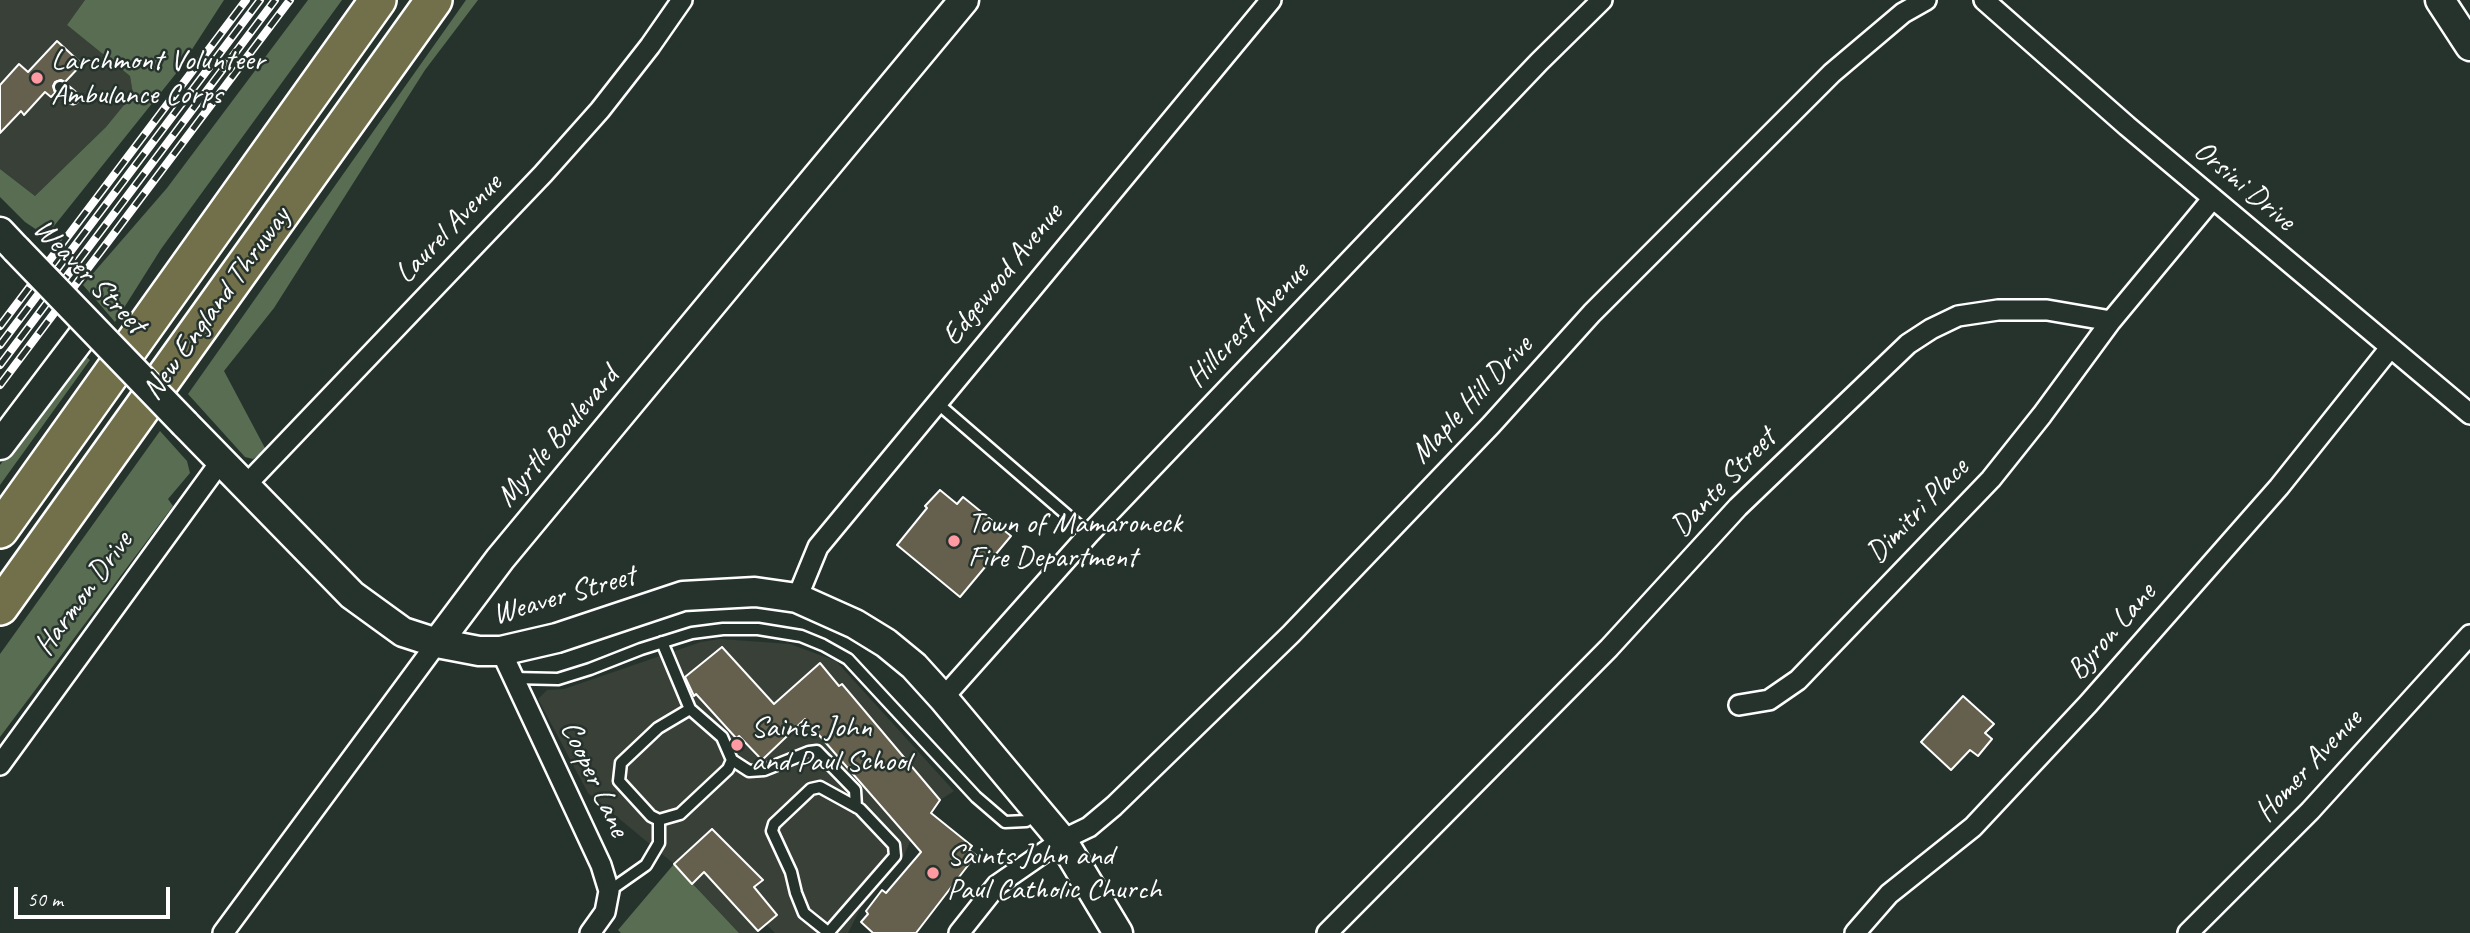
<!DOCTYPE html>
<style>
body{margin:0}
#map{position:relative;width:2470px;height:933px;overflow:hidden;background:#26332d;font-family:Caveat,sans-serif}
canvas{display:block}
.scale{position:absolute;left:14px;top:887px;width:156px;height:32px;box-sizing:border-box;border:4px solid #fff;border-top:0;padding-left:9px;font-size:21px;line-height:24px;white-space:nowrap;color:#fff;-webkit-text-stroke:5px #26332d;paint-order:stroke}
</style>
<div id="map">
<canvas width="2470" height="933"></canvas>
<div class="scale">50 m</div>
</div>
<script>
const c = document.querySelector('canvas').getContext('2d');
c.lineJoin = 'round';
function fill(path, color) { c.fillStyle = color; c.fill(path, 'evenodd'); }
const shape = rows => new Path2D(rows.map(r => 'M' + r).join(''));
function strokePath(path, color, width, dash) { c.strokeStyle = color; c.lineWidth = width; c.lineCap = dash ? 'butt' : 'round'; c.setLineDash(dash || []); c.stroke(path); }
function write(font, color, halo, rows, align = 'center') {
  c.font = font + ' Caveat,sans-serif'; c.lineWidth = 5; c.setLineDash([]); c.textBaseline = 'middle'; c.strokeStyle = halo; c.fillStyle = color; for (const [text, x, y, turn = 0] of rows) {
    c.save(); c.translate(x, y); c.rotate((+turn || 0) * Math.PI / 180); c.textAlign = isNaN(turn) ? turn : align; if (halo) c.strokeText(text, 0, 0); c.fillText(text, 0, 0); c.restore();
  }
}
const built = shape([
 [0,0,85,0,67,25,130,76,133,94,106,127,35,196,0,169],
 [720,639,790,644,836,661,954,791,940,800,911,840,901,861,860,909,848,933,775,933,766,924,756,933,739,933,674,864,588,793,538,699,547,690,564,689,701,642]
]);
const green = shape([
 [85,0,224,0,178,71,46,236,25,222,0,197,0,169,35,196,106,127,133,94,130,76,67,25],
 [308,0,342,0,161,249,115,322,83,285,167,188],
 [466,0,478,0,425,70,274,308,224,371,266,450,253,459,245,457,188,394],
 [83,354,90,360,0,485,0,465],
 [160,431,187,461,190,473,168,499,173,506,0,737,0,654],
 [674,864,739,933,621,933,618,930]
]);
const building = shape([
 [57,41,82,64,65,82,61,80,55,82,53,86,55,93,51,97,45,92,24,115,21,111,0,133,0,85,19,64,28,72,57,41],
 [940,490,957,504,963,497,1011,536,960,597,897,545,927,508,925,506,940,490],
 [722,647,774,704,820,663,839,686,842,684,940,800,931,813,972,846,969,850,976,855,916,933,873,933,861,922,868,914,866,911,882,890,886,893,921,852,805,719,762,760,739,736,736,738,696,694,694,696,685,677,722,647],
 [1963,696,1994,724,1985,733,1992,739,1978,756,1970,750,1951,770,1921,742,1963,696],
 [712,829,763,880,754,887,777,915,758,931,704,872,692,884,674,864,712,829]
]);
const lane = shape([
 [60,87,73,98],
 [936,402,1089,534],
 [662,642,690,709,722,737,732,760,728,769,680,814,659,820,651,816,619,781,621,763,658,728,690,709],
 [513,678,558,679,590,669,641,649,692,633,723,629,758,629,801,636,823,645,848,659,976,797,1005,822,1026,821,1038,813],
 [732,760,749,771,764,770,809,752,817,751,855,790,856,807],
 [609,891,646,865,659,843,659,820],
 [828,933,895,856,894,845,860,809,820,787,811,789,774,824,772,831,791,872,796,893,804,913,829,933]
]);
const street = shape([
 [1984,0,2127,126,2470,414],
 [245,486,543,174,600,110,650,46,682,0],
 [797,598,818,547,1271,0],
 [501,651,601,865,609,891,605,912,590,933],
 [943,698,1089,534,1539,62,1602,0],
 [1739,705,1769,700,1798,680,1991,479,2042,415,2111,321],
 [0,765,221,461],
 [223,933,437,643],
 [959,933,997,885,1062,840,1089,827,1114,806,1291,634,1491,425,1592,313,1832,73,1903,13,1926,0],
 [1327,933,1609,648,1738,507,1908,344,1931,329,1958,316,1998,310,2047,310,2111,321,2213,198],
 [1855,933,1889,894,1973,827,2088,704,2279,487,2390,348],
 [2188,933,2310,811,2470,635]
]);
const secondary = shape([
 [2440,0,2470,46],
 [0,232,16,249],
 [185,424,352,595,403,632,437,643,479,651,501,651,557,638,683,596,755,592,797,598,855,624,886,643,914,666,943,698,1062,840,1118,933],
 [0,445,90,326],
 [437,643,500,559,964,0]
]);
const highway = shape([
 [0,530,378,0],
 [0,607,434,0]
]);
const rail = shape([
 [0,326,246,0],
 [0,345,260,0],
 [0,365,275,0],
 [0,385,290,0]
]);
const secondaryBridge = shape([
 [16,249,185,424]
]);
const markers = [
 [37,78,7,"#ff9aa2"],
 [954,541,7,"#ff9aa2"],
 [737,745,7,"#ff9aa2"],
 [933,873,7,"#ff9aa2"]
];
const poiNames = [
 ["Larchmont Volunteer",51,61],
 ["Ambulance Corps",51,95],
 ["Town of Mamaroneck",968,524],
 ["Fire Department",968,558],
 ["Saints John",751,728],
 ["and Paul School",751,762],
 ["Saints John and",947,856],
 ["Paul Catholic Church",947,890]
];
const streetNames = [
 ["Orsini Drive",2244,186,40],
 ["Laurel Avenue",449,229,-46],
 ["Edgewood Avenue",1003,275,-51],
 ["Weaver Street",89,277,46],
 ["New England Thruway",217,304,-54],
 ["Hillcrest Avenue",1248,325,-46],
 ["Maple Hill Drive",1472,400,-47],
 ["Myrtle Boulevard",558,437,-50],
 ["Dante Street",1724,483,-46],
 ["Dimitri Place",1918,511,-46],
 ["Harmon Drive",84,594,-54],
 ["Weaver Street",564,596,-16],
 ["Byron Lane",2112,632,-49],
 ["Homer Avenue",2309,766,-47],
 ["Cooper Lane",594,779,65]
];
fill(built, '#394037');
fill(green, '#586d51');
fill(building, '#64604d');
strokePath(building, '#fff', 2);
strokePath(lane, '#fff', 15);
strokePath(street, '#fff', 24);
strokePath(secondary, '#fff', 33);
strokePath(highway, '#fff', 40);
strokePath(lane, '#26332d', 10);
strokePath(street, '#26332d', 19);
strokePath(secondary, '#26332d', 28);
strokePath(highway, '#71704a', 35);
strokePath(rail, '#fff', 8);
strokePath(rail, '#26332d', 5, [16]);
strokePath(secondaryBridge, '#fff', 33, []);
strokePath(secondaryBridge, '#26332d', 28);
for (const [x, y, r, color] of markers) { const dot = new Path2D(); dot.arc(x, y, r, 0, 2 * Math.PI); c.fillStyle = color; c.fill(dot); strokePath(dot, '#26332d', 2.5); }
write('30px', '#fff', '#26332d', poiNames, 'left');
write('30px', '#fff', '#26332d', streetNames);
</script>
